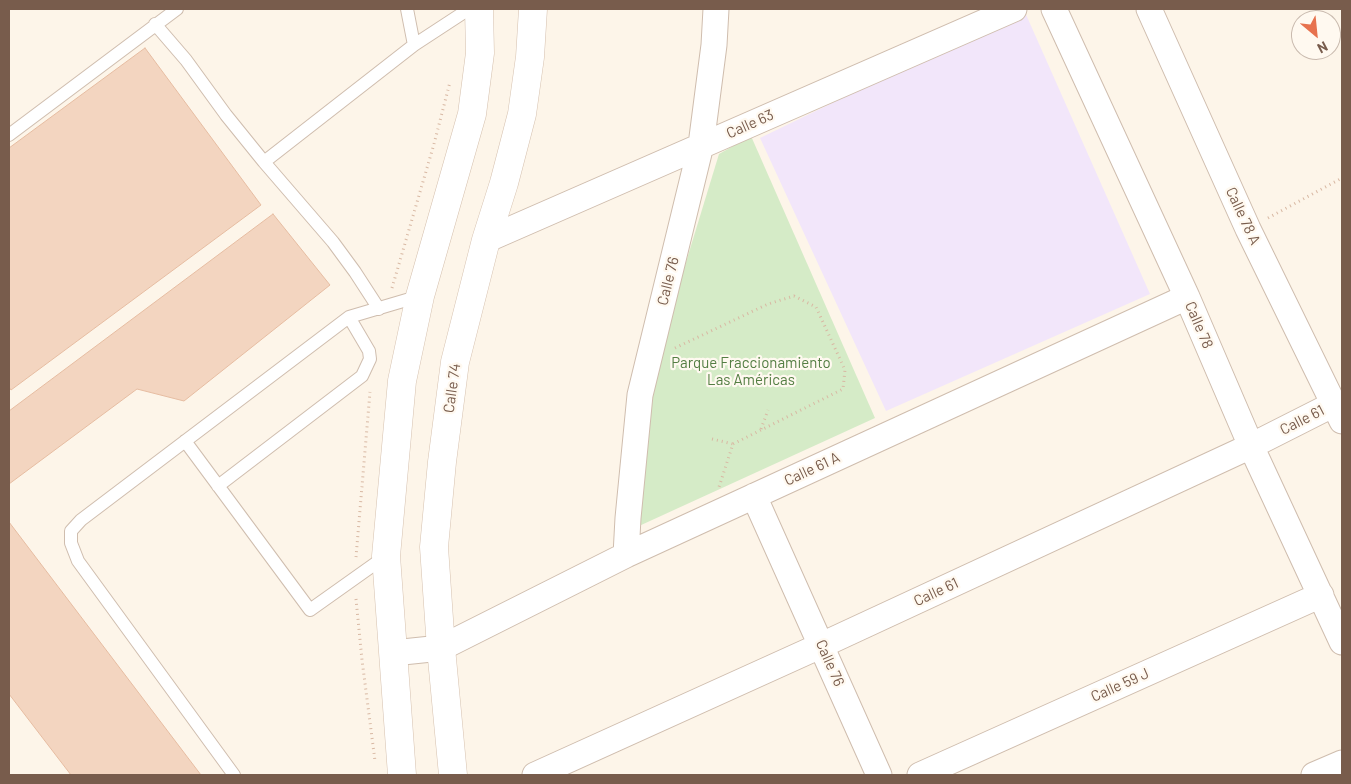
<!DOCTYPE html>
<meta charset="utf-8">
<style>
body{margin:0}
#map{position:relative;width:1351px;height:784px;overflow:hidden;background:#fdf5e9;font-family:Barlow,sans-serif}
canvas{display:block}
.frame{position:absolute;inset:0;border:10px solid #785c4c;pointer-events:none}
.north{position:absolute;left:1291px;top:10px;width:50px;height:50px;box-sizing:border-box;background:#fff9f0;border:1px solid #c9baae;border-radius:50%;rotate:152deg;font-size:14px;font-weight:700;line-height:20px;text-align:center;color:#785c4c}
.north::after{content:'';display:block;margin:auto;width:18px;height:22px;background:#e7724e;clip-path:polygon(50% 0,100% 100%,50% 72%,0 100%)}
</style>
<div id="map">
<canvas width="1351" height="784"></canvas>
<div class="frame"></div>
<div class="north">N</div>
</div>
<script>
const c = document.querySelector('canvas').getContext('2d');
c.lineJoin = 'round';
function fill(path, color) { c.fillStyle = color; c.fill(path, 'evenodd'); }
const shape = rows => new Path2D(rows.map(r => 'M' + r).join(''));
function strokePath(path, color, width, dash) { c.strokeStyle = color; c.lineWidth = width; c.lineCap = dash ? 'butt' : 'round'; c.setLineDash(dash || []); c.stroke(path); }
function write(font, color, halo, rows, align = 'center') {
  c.font = font + ' Barlow,sans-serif'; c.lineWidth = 4.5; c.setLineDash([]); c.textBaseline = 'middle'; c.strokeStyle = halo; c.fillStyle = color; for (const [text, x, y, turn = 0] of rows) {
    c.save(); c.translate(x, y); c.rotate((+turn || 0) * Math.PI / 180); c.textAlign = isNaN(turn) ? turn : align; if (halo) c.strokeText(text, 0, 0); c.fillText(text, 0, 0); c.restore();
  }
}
const education = shape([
 [1024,10,1150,294,886,411,760,138]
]);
const green = shape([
 [751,136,875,418,639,526,657,357,719,154]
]);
const building = shape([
 [145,48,261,205,11,390,9,387,9,148,145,48],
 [273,214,330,285,184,401,137,389,9,484,9,411,273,214],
 [9,522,201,775,71,775,9,694,9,522]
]);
const path = shape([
 [1268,218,1342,178],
 [392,288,434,144,450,82],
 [675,348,768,304,794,296,816,307,845,370,843,389,733,444,719,487],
 [761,429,768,410],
 [712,439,733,444],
 [356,557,370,392],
 [356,599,362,660,375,761]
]);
const lane = shape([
 [407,9,414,45],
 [155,24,186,60,226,115,264,162,333,242,355,272,379,309],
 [9,135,177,9],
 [264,162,414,45,469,9],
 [185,441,310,610,386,556],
 [218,486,362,376,370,359,369,351,349,317],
 [234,775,78,561,71,543,71,531,81,520,349,317,420,296]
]);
const street = shape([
 [1054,9,1187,297,1251,446,1342,642],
 [1149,9,1248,229,1342,421],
 [486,240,1014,9],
 [754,496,879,775],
 [626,555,628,518,640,395,701,145,714,45,716,9],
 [393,653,441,648,626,555,1187,297],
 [535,775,822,645,1251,446,1334,404],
 [920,775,1321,595],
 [1314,775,1342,763]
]);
const secondary = shape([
 [402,775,386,556,402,381,420,296,472,114,480,53,479,9],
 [453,775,441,648,434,547,442,462,455,362,486,240,504,183,522,114,530,57,533,9]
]);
const streetNames = [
 ["Calle 63",750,124,-24],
 ["Calle 78 A",1243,216,65],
 ["Calle 76",668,281,-76],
 ["Calle 78",1199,325,67],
 ["Calle 74",452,388,-82],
 ["Calle 61",1302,420,-27],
 ["Calle 61 A",812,469,-25],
 ["Calle 61",936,592,-25],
 ["Calle 76",830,663,66],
 ["Calle 59 J",1120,685,-24]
];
const parkNames = [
 ["Parque Fraccionamiento",751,363],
 ["Las Américas",751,380]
];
fill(education, '#f2e6fa');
fill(green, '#d5ebc7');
fill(building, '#f3d5c0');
strokePath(building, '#e6bca1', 1);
strokePath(lane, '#cfbdae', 14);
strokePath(street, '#cfbdae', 27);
strokePath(secondary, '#d5c0ae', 29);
strokePath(path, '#d8b8a3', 3, [1, 4]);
strokePath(lane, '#fff', 12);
strokePath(street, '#fff', 25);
strokePath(secondary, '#fff', 28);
write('15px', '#785c4c', '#fff9f0', streetNames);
write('15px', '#547e43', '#fff9f0', parkNames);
</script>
